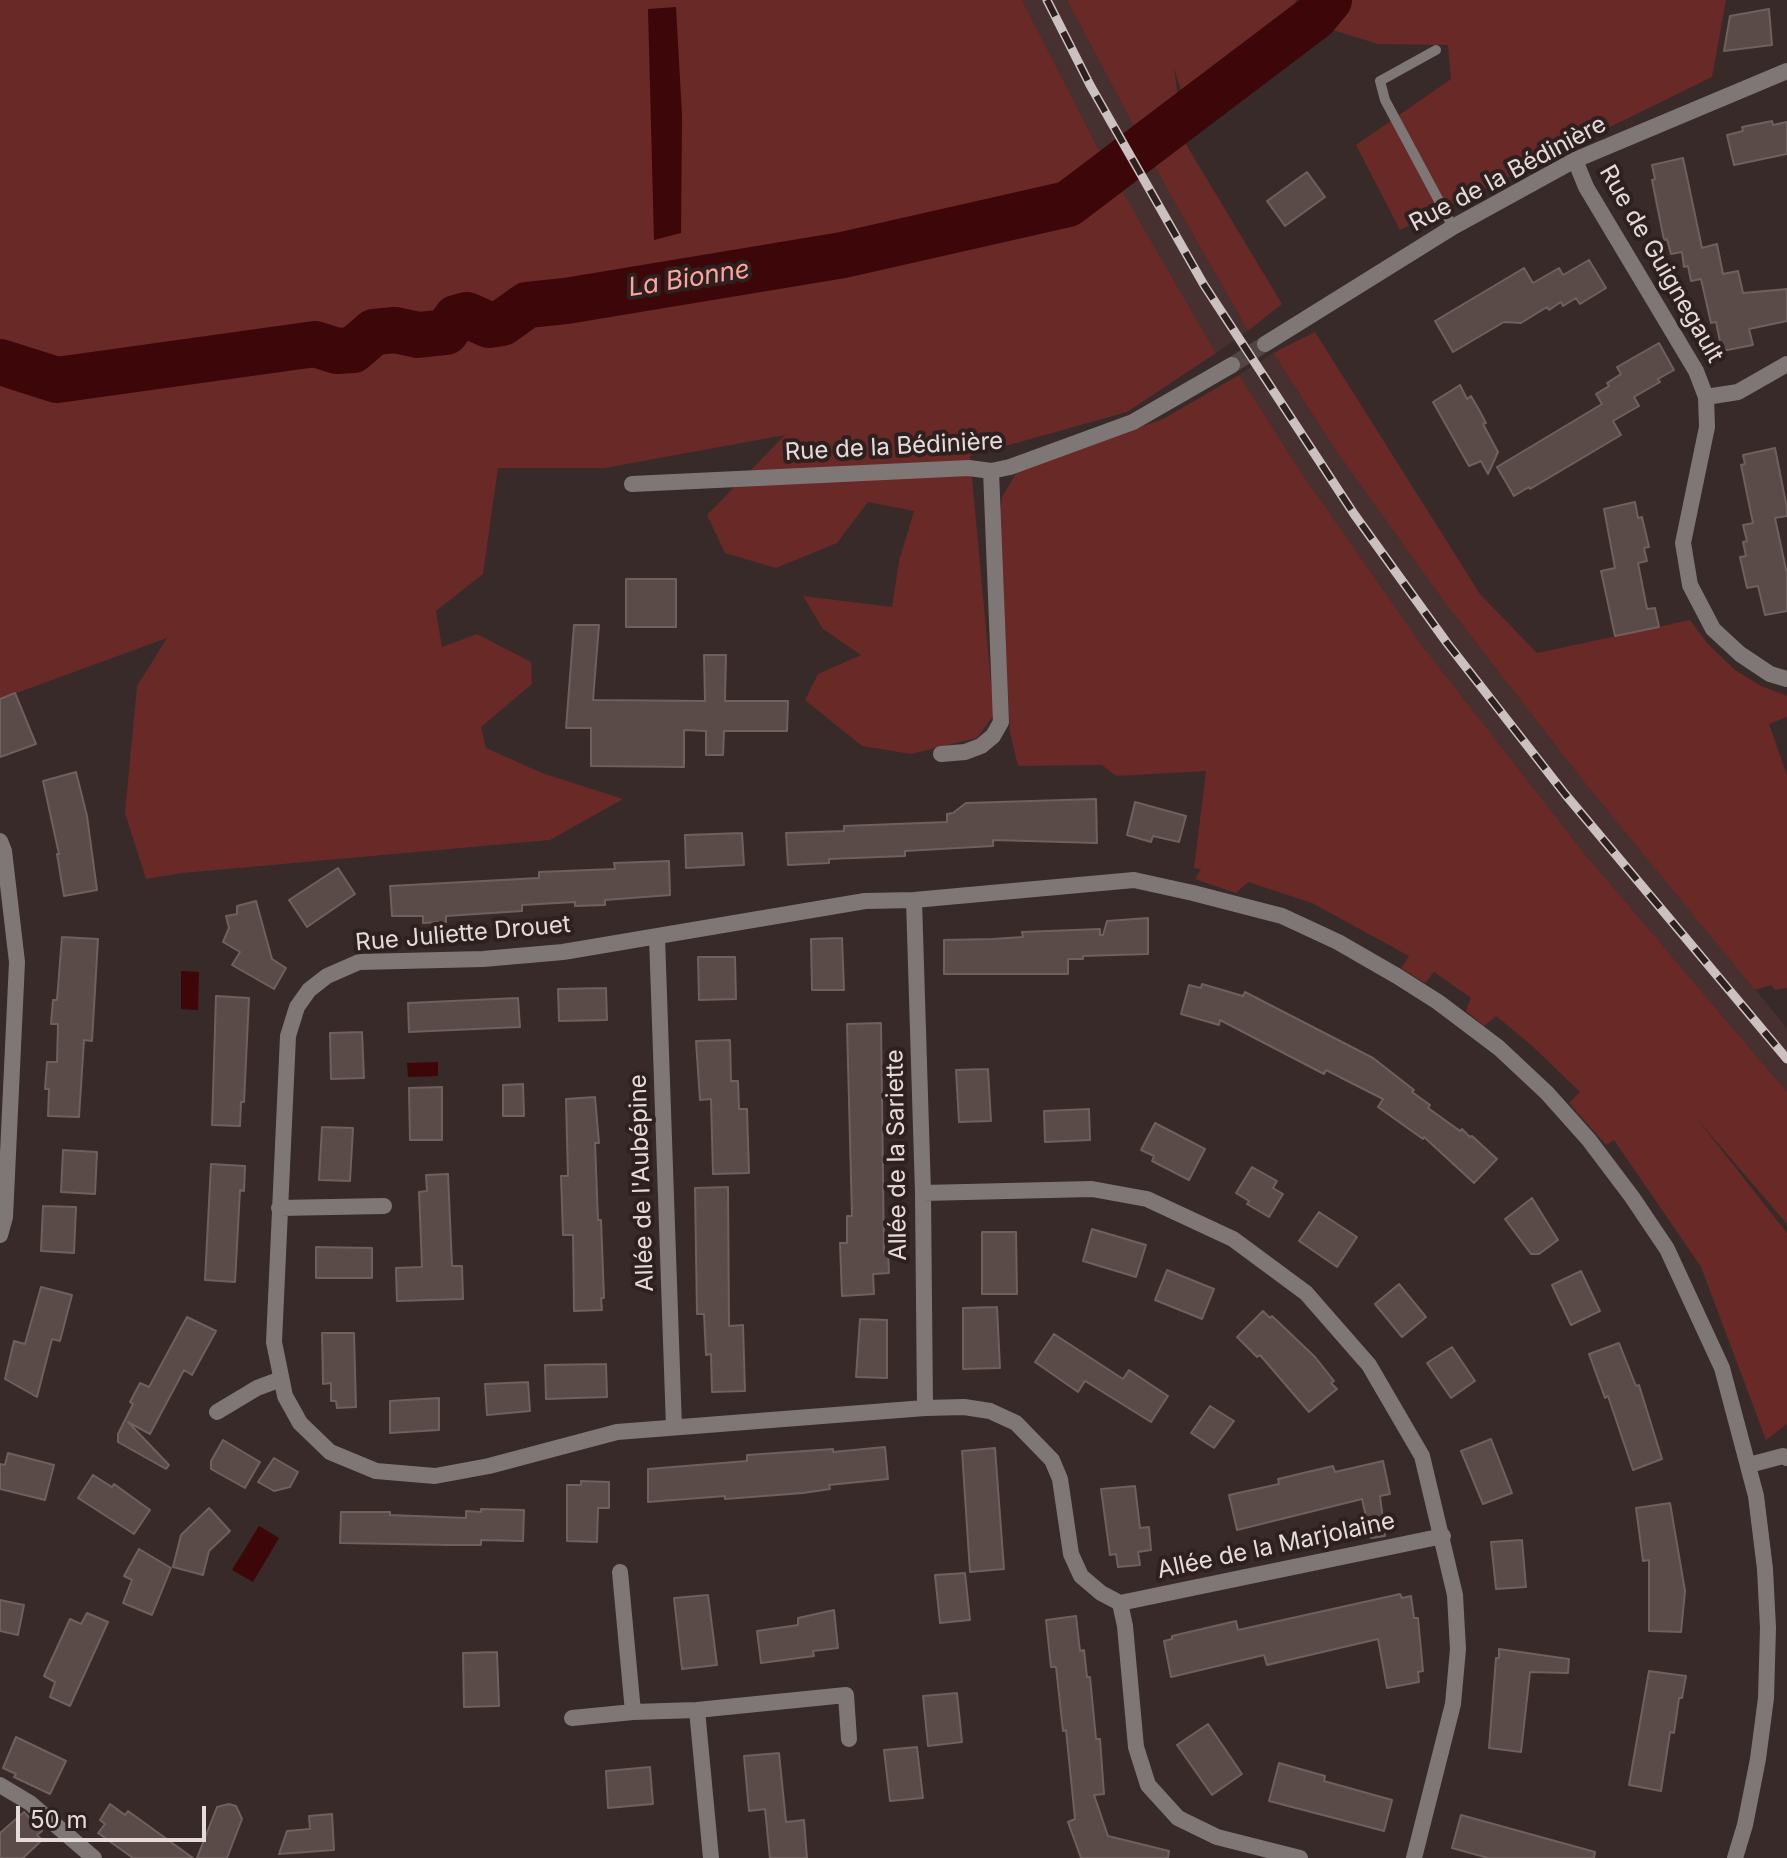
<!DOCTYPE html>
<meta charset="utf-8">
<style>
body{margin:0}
#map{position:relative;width:1787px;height:1858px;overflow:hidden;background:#382a29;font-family:Inter,sans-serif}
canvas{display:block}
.scale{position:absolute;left:16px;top:1806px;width:190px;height:36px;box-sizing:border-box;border:4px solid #e5dbda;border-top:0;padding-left:10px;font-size:24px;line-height:28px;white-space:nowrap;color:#e5dbda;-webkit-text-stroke:6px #2e201f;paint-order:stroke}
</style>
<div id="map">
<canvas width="1787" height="1858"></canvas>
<div class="scale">50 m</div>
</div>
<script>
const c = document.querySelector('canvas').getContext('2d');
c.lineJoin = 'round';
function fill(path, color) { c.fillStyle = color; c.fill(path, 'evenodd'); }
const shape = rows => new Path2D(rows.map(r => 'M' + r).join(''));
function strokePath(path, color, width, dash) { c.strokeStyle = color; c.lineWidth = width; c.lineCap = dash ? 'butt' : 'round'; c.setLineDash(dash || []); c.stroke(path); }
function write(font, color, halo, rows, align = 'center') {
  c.font = font + ' Inter,sans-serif'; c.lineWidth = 8; c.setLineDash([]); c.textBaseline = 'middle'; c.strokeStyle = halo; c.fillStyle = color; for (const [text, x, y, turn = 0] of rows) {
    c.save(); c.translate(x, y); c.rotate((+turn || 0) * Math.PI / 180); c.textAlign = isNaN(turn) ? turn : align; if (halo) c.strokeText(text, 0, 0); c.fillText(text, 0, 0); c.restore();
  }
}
const built = shape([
 [1022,0,1067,0,1166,187,1248,331,1216,353,1102,156],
 [1273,353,1339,455,1443,600,1584,782,1787,1028,1787,1092,1584,853,1421,644,1301,472,1239,375]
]);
const green = shape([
 [0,0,1022,0,1102,156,1216,353,1127,412,970,456,994,715,977,738,911,754,862,746,805,700,818,674,861,655,823,629,803,596,892,607,899,561,914,511,868,502,837,543,776,568,725,553,707,515,785,435,605,468,498,468,483,574,436,611,442,647,477,634,531,662,532,684,481,727,486,748,542,773,623,799,550,840,183,873,146,879,125,813,137,686,167,638,0,699],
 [1067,0,1296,0,1284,33,1187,110,1174,68,1184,141,1282,304,1248,331,1166,187],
 [1308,0,1726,0,1712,77,1400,230,1356,145,1451,79,1448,45,1378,44,1320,26],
 [1315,332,1480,594,1537,653,1690,620,1707,643,1735,670,1761,686,1787,696,1787,717,1769,724,1787,775,1787,988,1775,990,1771,985,1755,990,1584,782,1443,600,1339,455,1273,353],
 [1239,375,1301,472,1421,644,1584,853,1787,1092,1787,1224,1697,1119,1787,1233,1787,1424,1766,1440,1701,1267,1614,1140,1606,1145,1569,1103,1580,1092,1530,1044,1496,1016,1484,1026,1466,1011,1471,998,1434,972,1425,983,1401,968,1409,956,1312,903,1248,882,1236,893,1195,879,1201,869,1194,868,1206,771,1116,776,1102,765,1018,766,1010,733,999,522,1002,497,1017,472,1163,419]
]);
const water = shape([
 [676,7,682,115,681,233,654,240,648,9],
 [181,971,199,972,198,1010,181,1009],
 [438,1062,438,1076,408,1077,407,1063],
 [259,1526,279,1538,253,1582,232,1570]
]);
const river = shape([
 [0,362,57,380,315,344,337,351,353,350,374,332,395,330,418,335,446,332,456,318,467,315,489,325,502,323,527,305,566,301,843,255,1068,204,1315,17,1329,0]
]);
const building = shape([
 [1769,9,1772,45,1724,51,1730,16,1769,9],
 [1772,121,1773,125,1787,122,1787,154,1734,165,1727,135,1743,131,1742,127,1772,121],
 [1683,158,1702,248,1717,244,1723,274,1738,271,1743,293,1787,289,1787,321,1749,329,1753,345,1722,351,1716,322,1711,323,1701,279,1691,281,1688,266,1684,267,1682,252,1671,254,1667,239,1664,240,1652,180,1655,179,1652,165,1683,158],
 [1307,172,1325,197,1285,226,1267,201,1307,172],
 [1589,260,1606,288,1580,304,1576,298,1563,306,1561,302,1549,310,1547,307,1521,323,1504,322,1453,352,1435,321,1524,268,1533,283,1559,268,1563,275,1589,260],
 [1659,343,1674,370,1658,379,1660,382,1634,397,1639,406,1613,421,1621,435,1530,489,1529,487,1514,496,1497,467,1602,404,1596,394,1609,386,1607,383,1621,374,1617,367,1659,343],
 [1460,385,1467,399,1471,396,1478,408,1486,423,1483,424,1498,452,1488,474,1481,461,1469,466,1433,402,1460,385],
 [1775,448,1787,508,1787,516,1775,518,1787,574,1787,611,1765,615,1758,586,1747,588,1740,557,1746,556,1743,542,1747,541,1743,525,1753,523,1741,465,1745,464,1743,455,1775,448],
 [1635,502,1638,518,1642,517,1649,547,1644,548,1647,561,1638,563,1647,609,1655,608,1659,627,1615,636,1601,571,1615,568,1604,509,1635,502],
 [626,579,676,579,676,627,626,627,626,579],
 [574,625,599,625,593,700,705,701,704,655,726,655,725,701,788,701,787,731,724,731,723,755,706,755,706,731,684,730,684,767,591,766,591,728,566,728,574,625],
 [15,693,36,744,0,757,0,699,15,693],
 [76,772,87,816,97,890,64,896,57,854,59,854,43,781,76,772],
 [1096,799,1097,843,993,840,993,846,905,851,905,856,829,859,829,863,788,865,786,833,844,831,844,826,947,822,947,814,953,813,966,803,1096,799],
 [1135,802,1186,816,1179,842,1153,836,1151,842,1127,835,1135,802],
 [742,833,744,865,686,868,685,835,742,833],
 [669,861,670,895,605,900,605,905,575,906,575,902,522,905,522,911,446,916,446,922,423,923,423,916,392,916,390,886,539,878,539,872,615,869,614,863,669,861],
 [338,868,355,894,307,927,289,900,338,868],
 [256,901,272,959,286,968,274,989,232,965,240,952,223,942,229,928,226,916,237,914,237,906,256,901],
 [1148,918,1148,954,1083,956,1083,959,1068,959,1068,974,944,974,944,940,993,939,1023,937,1022,932,1100,929,1100,935,1103,935,1107,921,1148,918],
 [62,937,98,939,92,1041,84,1040,79,1117,48,1116,49,1089,45,1089,47,1062,57,1062,58,1024,51,1024,53,1000,57,1000,62,937],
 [842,938,844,990,812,990,811,939,842,938],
 [698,957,735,957,736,999,699,1000,698,957],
 [1202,984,1243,996,1245,992,1373,1058,1414,1090,1412,1092,1430,1105,1428,1108,1460,1131,1462,1129,1470,1137,1472,1136,1497,1159,1474,1183,1424,1137,1423,1139,1378,1107,1383,1099,1326,1070,1324,1074,1220,1020,1219,1025,1181,1014,1189,985,1201,988,1202,984],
 [606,988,607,1020,559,1021,558,989,606,988],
 [216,996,249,998,244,1102,241,1102,240,1126,212,1125,216,996],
 [518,998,520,1027,409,1032,408,1003,518,998],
 [881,1023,884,1253,888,1252,889,1273,873,1274,874,1294,842,1296,840,1243,847,1243,847,1216,852,1216,847,1024,881,1023],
 [362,1032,364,1078,331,1079,330,1033,362,1032],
 [730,1040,731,1081,738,1081,739,1109,747,1109,749,1173,713,1174,711,1099,700,1100,696,1041,730,1040],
 [988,1069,991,1121,959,1122,956,1070,988,1069],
 [523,1084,524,1116,503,1116,503,1085,523,1084],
 [442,1087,442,1140,410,1140,409,1088,442,1087],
 [595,1097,599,1143,595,1143,598,1220,601,1220,604,1298,601,1298,602,1310,574,1311,573,1235,563,1235,561,1176,568,1176,566,1099,595,1097],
 [1089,1109,1090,1140,1045,1142,1044,1111,1089,1109],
 [1155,1123,1205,1149,1189,1180,1152,1161,1154,1156,1141,1150,1155,1123],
 [322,1127,353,1128,350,1181,319,1180,322,1127],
 [63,1150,97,1152,95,1194,61,1192,63,1150],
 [211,1164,245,1166,244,1191,240,1190,235,1282,205,1280,211,1164],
 [1252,1167,1277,1181,1273,1188,1283,1194,1269,1217,1247,1204,1249,1201,1236,1193,1252,1167],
 [448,1174,452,1266,462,1266,463,1299,397,1301,396,1268,422,1267,419,1192,427,1191,426,1175,448,1174],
 [728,1187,729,1326,743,1325,745,1391,712,1392,711,1354,706,1355,704,1314,697,1314,695,1188,728,1187],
 [1532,1198,1558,1240,1539,1254,1531,1254,1505,1219,1532,1198],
 [43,1206,76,1207,74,1253,41,1251,43,1206],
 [1319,1212,1357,1237,1337,1267,1299,1241,1319,1212],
 [1092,1229,1146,1245,1136,1277,1083,1261,1092,1229],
 [982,1232,1016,1232,1017,1294,982,1294,982,1232],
 [316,1247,372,1248,372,1278,316,1278,316,1247],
 [1167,1270,1214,1289,1202,1319,1155,1300,1167,1270],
 [1581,1271,1600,1311,1571,1325,1552,1285,1581,1271],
 [1399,1284,1426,1317,1402,1337,1375,1304,1399,1284],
 [41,1287,72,1295,60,1341,52,1339,37,1397,5,1379,14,1341,25,1344,41,1287],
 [997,1307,1000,1368,963,1369,963,1308,997,1307],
 [1263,1311,1270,1318,1272,1316,1315,1357,1334,1381,1331,1383,1337,1389,1309,1412,1260,1355,1257,1357,1237,1337,1263,1311],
 [187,1317,216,1331,192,1375,184,1370,150,1434,128,1422,169,1465,166,1469,118,1442,118,1434,133,1404,130,1402,140,1383,149,1387,187,1317],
 [860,1319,887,1320,887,1378,856,1377,860,1319],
 [322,1333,354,1333,356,1407,337,1408,336,1401,331,1401,331,1383,323,1384,322,1333],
 [1054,1334,1123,1379,1129,1370,1168,1396,1151,1422,1085,1381,1078,1392,1035,1362,1054,1334],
 [1619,1343,1636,1386,1639,1385,1662,1459,1633,1470,1608,1396,1605,1398,1589,1354,1619,1343],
 [1452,1347,1475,1381,1451,1398,1427,1363,1452,1347],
 [606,1364,607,1397,546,1399,545,1365,606,1364],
 [528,1382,530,1411,487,1415,485,1384,528,1382],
 [439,1398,439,1430,390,1433,390,1401,439,1398],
 [1210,1406,1234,1421,1214,1448,1191,1433,1210,1406],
 [1491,1439,1512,1493,1483,1504,1461,1451,1491,1439],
 [223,1440,260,1462,245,1488,211,1469,211,1461,223,1440],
 [885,1447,888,1479,829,1485,830,1489,803,1493,725,1499,725,1496,648,1502,648,1469,747,1461,747,1455,833,1449,833,1452,885,1447],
 [995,1448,1004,1569,970,1572,962,1451,995,1448],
 [8,1453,54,1465,45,1500,0,1489,0,1464,5,1465,8,1453],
 [274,1458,298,1472,290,1487,274,1491,258,1482,274,1458],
 [1383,1461,1390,1494,1380,1496,1385,1536,1371,1538,1362,1499,1237,1530,1229,1495,1279,1484,1278,1479,1333,1466,1335,1472,1383,1461],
 [93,1475,112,1487,114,1484,150,1510,134,1534,78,1498,93,1475],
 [581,1481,609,1482,609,1508,598,1508,597,1542,567,1541,567,1485,581,1485,581,1481],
 [1135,1486,1140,1528,1149,1527,1151,1550,1138,1552,1140,1565,1118,1567,1116,1554,1110,1555,1101,1489,1135,1486],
 [1670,1503,1685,1591,1681,1632,1649,1631,1649,1560,1643,1561,1636,1508,1670,1503],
 [209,1508,230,1531,209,1551,203,1575,173,1567,181,1535,209,1508],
 [481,1509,524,1510,523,1541,481,1540,481,1545,449,1545,340,1543,341,1512,390,1512,390,1515,466,1518,466,1511,481,1512,481,1509],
 [1522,1540,1526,1587,1496,1589,1491,1542,1522,1540],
 [139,1549,171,1568,152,1615,123,1603,132,1580,124,1576,139,1549],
 [965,1573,970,1620,940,1623,935,1575,965,1573],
 [1400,1594,1402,1598,1411,1596,1414,1618,1418,1618,1423,1671,1418,1672,1419,1682,1387,1688,1378,1639,1267,1665,1264,1655,1171,1677,1164,1641,1172,1639,1172,1636,1236,1621,1238,1630,1400,1594],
 [708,1595,717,1665,682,1669,674,1598,708,1595],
 [0,1600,24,1605,18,1635,0,1631,0,1600],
 [834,1610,838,1648,813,1651,814,1656,761,1663,757,1631,798,1625,798,1618,834,1610],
 [87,1613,108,1622,70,1706,50,1697,55,1682,44,1676,70,1619,81,1624,87,1613],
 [1076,1616,1080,1651,1084,1650,1087,1677,1090,1677,1096,1739,1100,1739,1104,1794,1094,1795,1108,1836,1169,1851,1168,1858,1081,1858,1068,1822,1075,1819,1066,1730,1063,1731,1056,1667,1051,1667,1046,1620,1076,1616],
 [1499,1649,1569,1659,1568,1673,1530,1672,1521,1752,1489,1748,1496,1658,1499,1658,1499,1649],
 [497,1652,499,1706,464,1707,463,1653,497,1652],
 [1649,1671,1686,1676,1682,1698,1679,1698,1674,1733,1670,1732,1661,1791,1629,1785,1649,1671],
 [957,1693,962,1742,928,1746,923,1696,957,1693],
 [1208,1724,1242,1774,1212,1795,1177,1745,1208,1724],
 [16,1737,66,1761,50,1794,14,1777,16,1774,3,1768,16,1737],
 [917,1747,923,1798,890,1801,884,1750,917,1747],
 [779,1753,786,1822,804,1820,807,1858,770,1858,765,1809,749,1811,744,1756,779,1753],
 [1279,1763,1325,1776,1324,1781,1392,1800,1384,1831,1269,1801,1279,1763],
 [650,1767,653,1804,608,1808,606,1771,650,1767],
 [110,1804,125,1815,128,1811,193,1858,133,1858,98,1833,105,1824,100,1820,110,1804],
 [229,1804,236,1806,242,1819,227,1858,197,1858,217,1807,229,1804],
 [24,1812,42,1831,37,1835,42,1840,23,1858,0,1858,0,1833,24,1812],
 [332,1814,334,1850,279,1854,287,1831,310,1829,309,1816,332,1814],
 [1461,1815,1595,1852,1594,1858,1488,1858,1452,1848,1461,1815]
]);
const minorTunnel = shape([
 [1232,365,1265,344]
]);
const service = shape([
 [1436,50,1380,81,1385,100,1453,227]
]);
const minor = shape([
 [1575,160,1586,187,1696,371,1706,397,1707,427,1683,543,1690,585,1713,629,1740,654,1770,674,1787,679],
 [1265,344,1453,227,1575,160,1787,71],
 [1706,397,1738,392,1787,364],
 [632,484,969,468,991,471,1010,467,1133,422,1232,365],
 [941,754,965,752,981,746,993,736,1001,722,991,471],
 [0,841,4,851,17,962,5,1217,0,1235],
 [914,900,923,1193,925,1408],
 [657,937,674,1427],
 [923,1193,1092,1189,1147,1199,1233,1239,1306,1293,1369,1365,1422,1456,1455,1595,1458,1649,1453,1704,1414,1858],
 [279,1208,384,1206],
 [217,1412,257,1388,281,1379],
 [1749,1465,1783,1456,1787,1458],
 [620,1572,633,1712,697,1710,711,1858],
 [1120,1603,1443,1536],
 [697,1710,846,1695,849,1739],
 [572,1718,633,1712],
 [0,1785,30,1803,94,1858],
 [1300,1858,1217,1837,1178,1818,1148,1785,1136,1747,1125,1626,1120,1603,1101,1593,1081,1576,1071,1554,1060,1479,1052,1460,1016,1423,990,1411,964,1407,925,1408,617,1432,489,1466,435,1476,376,1471,330,1452,300,1423,285,1396,274,1342,288,1036,297,1007,309,990,327,976,359,962,483,959,563,952,865,901,914,900,1134,880,1193,893,1282,916,1338,942,1397,976,1438,1002,1499,1048,1547,1093,1589,1140,1632,1197,1667,1249,1722,1368,1756,1496,1765,1569,1768,1628,1766,1698,1758,1759,1745,1825,1735,1858]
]);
const rail = shape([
 [1047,0,1090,85,1204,285,1354,514,1447,643,1565,794,1787,1059]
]);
const streetNames = [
 ["Rue de la Bédinière",1508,174,-28],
 ["Rue de Guignegault",1661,264,60],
 ["Rue de la Bédinière",894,447,-3],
 ["Rue Juliette Drouet",463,934,-5],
 ["Allée de la Sariette",897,1155,-91],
 ["Allée de l'Aubépine",642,1183,-92],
 ["Allée de la Marjolaine",1276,1546,-12]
];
const waterNames = [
 ["La Bionne",689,279,-9]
];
fill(built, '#473130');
fill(green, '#682927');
fill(water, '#3d0609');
strokePath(river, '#3d0609', 46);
fill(building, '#5a4b49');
strokePath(building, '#6f5f5d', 2);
strokePath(minorTunnel, '#524544', 16, [16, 8]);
strokePath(service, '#7f7776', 10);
strokePath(minor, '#7f7776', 16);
strokePath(rail, '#ccc1c0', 9);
strokePath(rail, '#2e201f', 6, [18]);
write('24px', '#e5dbda', '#2e201f', streetNames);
write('italic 26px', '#fea49e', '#2e201f', waterNames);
</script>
